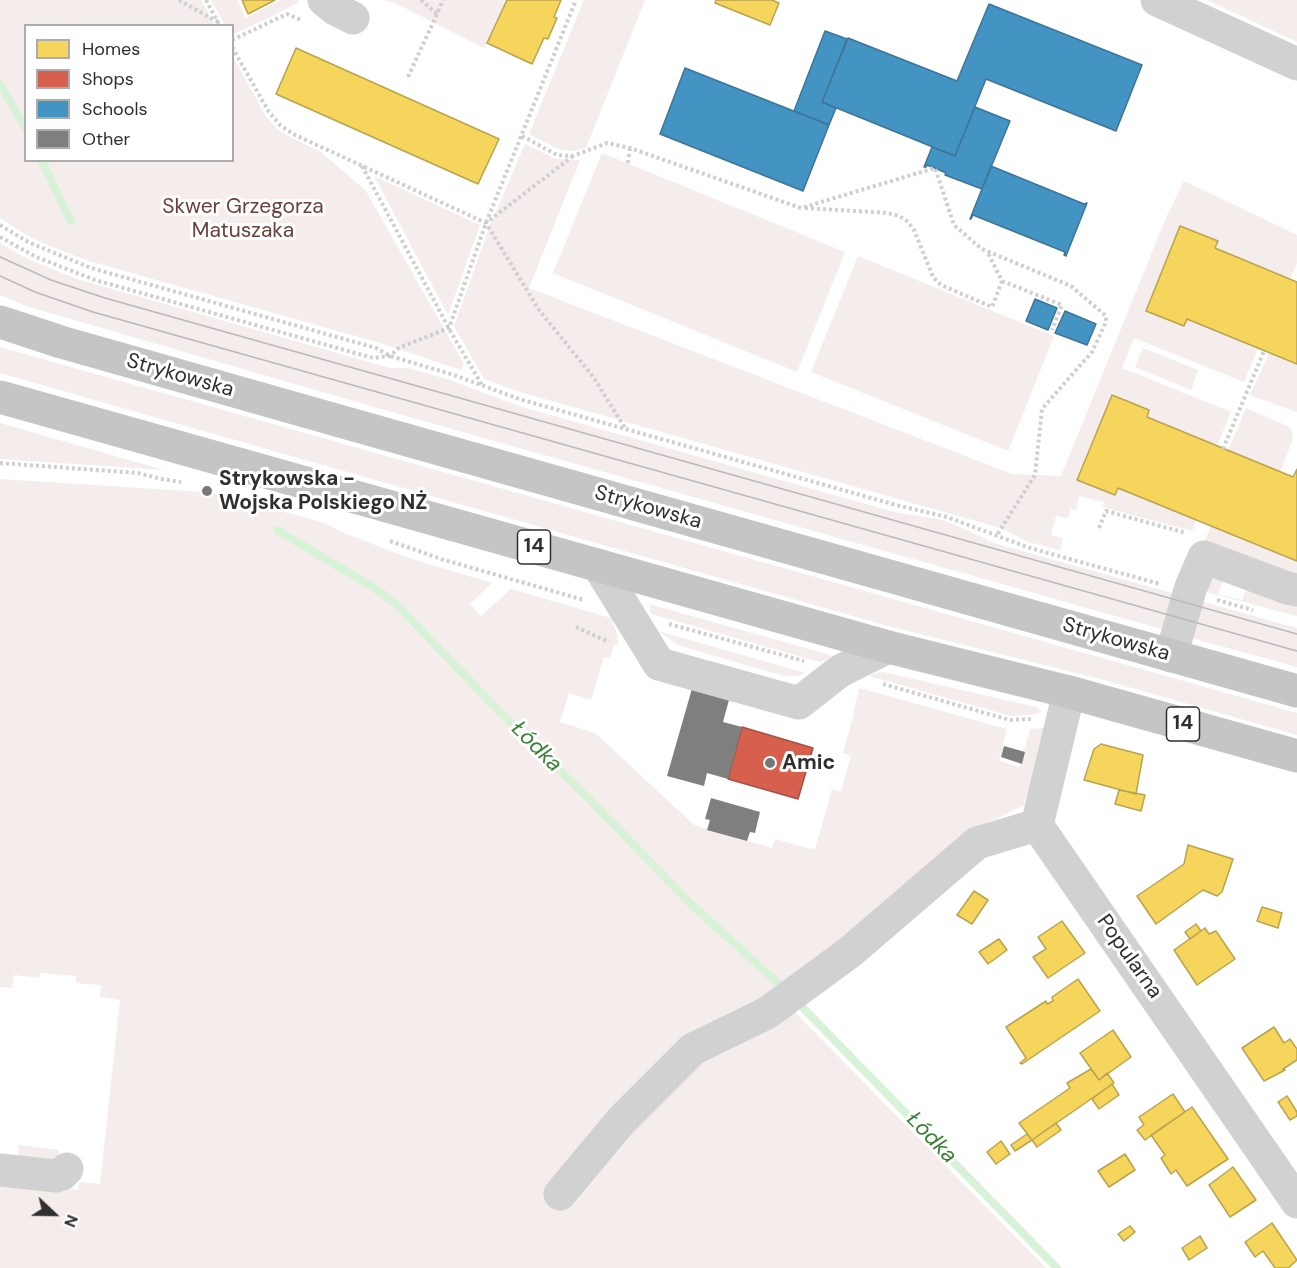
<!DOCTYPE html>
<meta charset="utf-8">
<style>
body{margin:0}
#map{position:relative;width:1297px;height:1268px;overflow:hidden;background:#fff;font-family:"DM Sans",sans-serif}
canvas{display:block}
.legend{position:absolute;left:24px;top:24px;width:210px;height:138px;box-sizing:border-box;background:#fff;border:2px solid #acacac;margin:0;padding:8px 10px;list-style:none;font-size:18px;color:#2f2f2f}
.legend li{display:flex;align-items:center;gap:12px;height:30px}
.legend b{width:30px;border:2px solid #acacac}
.north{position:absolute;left:24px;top:1184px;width:60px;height:60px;-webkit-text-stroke:4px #fff;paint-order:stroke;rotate:112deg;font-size:16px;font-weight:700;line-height:24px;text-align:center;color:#2f2f2f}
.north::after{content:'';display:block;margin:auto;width:21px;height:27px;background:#2f2f2f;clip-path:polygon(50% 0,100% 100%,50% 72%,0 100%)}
</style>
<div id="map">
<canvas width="1297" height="1268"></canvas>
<ul class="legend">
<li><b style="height:16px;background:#f6d55c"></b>Homes</li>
<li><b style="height:16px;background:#d6604d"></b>Shops</li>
<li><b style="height:16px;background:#4393c3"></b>Schools</li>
<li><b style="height:16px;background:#7f7f7f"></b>Other</li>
</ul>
<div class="north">N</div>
</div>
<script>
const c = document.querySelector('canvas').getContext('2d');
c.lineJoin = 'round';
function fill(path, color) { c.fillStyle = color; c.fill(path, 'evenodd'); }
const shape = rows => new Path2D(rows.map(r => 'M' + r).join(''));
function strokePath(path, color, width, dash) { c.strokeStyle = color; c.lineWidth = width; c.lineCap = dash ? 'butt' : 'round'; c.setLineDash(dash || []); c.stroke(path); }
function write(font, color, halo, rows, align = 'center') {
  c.font = font + ' "DM Sans",sans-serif'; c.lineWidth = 6; c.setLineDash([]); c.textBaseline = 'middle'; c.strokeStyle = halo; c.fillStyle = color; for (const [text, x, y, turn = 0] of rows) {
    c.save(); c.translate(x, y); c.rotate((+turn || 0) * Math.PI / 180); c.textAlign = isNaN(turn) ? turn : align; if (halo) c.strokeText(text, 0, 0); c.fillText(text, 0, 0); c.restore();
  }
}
const green = shape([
 [0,0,201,0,215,25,26,26,26,160,232,160,233,56,265,115,276,128,290,137,321,152,366,191,464,364,461,370,377,342,89,261,47,245,25,234,0,218],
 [211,0,237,0,246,18,280,0,298,0,299,2,275,15,233,34,232,26,225,25],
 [383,0,507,0,484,48,393,2],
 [584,0,645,0,586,148,572,151,558,149,529,134],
 [1207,0,1297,0,1297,42],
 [525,144,556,159,580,160,529,288,1012,474,1061,476,1166,218,1184,181,1297,235,1297,263,1290,279,1215,248,1218,241,1180,226,1146,311,1184,326,1187,319,1258,348,1244,382,1134,338,1122,368,1231,412,1217,446,1147,417,1149,410,1112,395,1077,479,1115,495,1118,488,1196,520,1192,531,1103,507,1104,502,1079,496,1076,510,1070,508,1068,518,1056,516,1051,535,1063,538,1060,550,1028,542,1001,528,520,392,484,379,454,326,488,231],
 [602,153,845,252,797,372,553,273],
 [374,176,480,225,448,315],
 [0,243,28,259,77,279,390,368,407,368,450,380,519,406,894,512,943,520,987,539,987,541,1179,595,1165,630,381,409,29,307,0,295],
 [858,256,1054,336,1008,451,811,372],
 [0,347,1297,713,1297,735,1104,680,888,626,0,373],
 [1143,348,1198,370,1191,390,1135,367],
 [1269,353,1297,364,1297,412,1250,395],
 [1246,408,1290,427,1292,432,1293,439,1280,472,1228,451],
 [0,423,164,470,0,459],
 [0,479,203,492,228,496,324,523,344,533,409,558,492,583,470,604,481,616,511,589,611,618,617,634,618,645,614,645,610,658,604,657,591,700,569,693,560,722,595,733,694,825,772,848,775,839,815,850,832,789,841,792,851,756,843,753,852,721,859,688,1007,729,999,761,1020,767,1030,729,1044,728,1040,751,1024,805,977,828,776,993,1046,1268,0,1268,0,1182,78,1190,79,1182,100,1184,120,1000,100,997,101,985,76,983,76,976,40,973,39,978,14,975,12,988,0,987],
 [1211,526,1297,561,1297,579,1203,545],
 [1214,578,1223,581,1218,594,1242,600,1246,590,1274,601,1286,604,1297,604,1297,616,1203,591,1210,580],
 [1196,600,1297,628,1297,667,1192,638],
 [649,604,830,655,831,657,820,662,651,614],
 [658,631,806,673,797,676,784,676,678,645],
 [883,672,1036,707,1042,712,1032,715,1011,716,869,676,876,673],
 [18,1145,59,1150,59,1156,56,1160,19,1156]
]);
const homes = shape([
 [242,0,275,0,248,14,242,0],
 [507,0,561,0,554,17,557,18,548,39,544,38,532,64,487,43,507,0],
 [716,0,772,0,779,3,770,25,715,3,716,0],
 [296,48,499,139,478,184,276,94,296,48],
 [1180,226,1218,241,1215,248,1297,282,1297,364,1187,319,1184,326,1146,311,1180,226],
 [1112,395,1149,410,1147,417,1293,477,1297,469,1297,561,1118,488,1115,495,1077,480,1112,395],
 [1101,744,1143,755,1136,794,1084,780,1094,749,1101,744],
 [1119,790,1145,795,1141,811,1115,804,1119,790],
 [1188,845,1233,859,1222,892,1217,896,1203,890,1156,924,1137,896,1184,864,1188,845],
 [974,891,988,900,972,924,957,915,974,891],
 [1262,907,1282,913,1278,928,1257,921,1262,907],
 [1062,921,1085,953,1048,978,1033,957,1046,949,1038,937,1062,921],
 [1196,924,1201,931,1190,939,1185,932,1196,924],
 [1205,928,1209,934,1216,931,1235,959,1197,985,1174,950,1205,928],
 [999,939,1007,950,988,964,979,952,999,939],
 [1078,979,1100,1011,1022,1064,1020,1063,1026,1058,1006,1027,1046,1001,1047,1004,1053,1001,1052,997,1078,979],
 [1274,1027,1284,1043,1290,1039,1297,1049,1297,1060,1283,1069,1285,1070,1264,1081,1242,1048,1274,1027],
 [1113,1030,1131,1057,1099,1080,1080,1053,1113,1030],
 [1091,1069,1099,1080,1107,1073,1114,1083,1032,1140,1019,1123,1070,1088,1067,1083,1091,1069],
 [1112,1084,1119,1095,1099,1109,1092,1099,1112,1084],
 [1173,1094,1185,1112,1145,1140,1137,1130,1144,1125,1139,1117,1173,1094],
 [1287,1096,1297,1112,1297,1116,1290,1120,1278,1102,1287,1096],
 [1192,1107,1228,1159,1187,1186,1176,1170,1171,1174,1161,1158,1165,1155,1151,1135,1192,1107],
 [1056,1123,1061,1130,1037,1147,1032,1140,1056,1123],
 [1027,1134,1032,1140,1015,1151,1011,1145,1027,1134],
 [1001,1141,1010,1154,996,1164,987,1152,1001,1141],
 [1125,1154,1135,1170,1109,1187,1098,1171,1125,1154],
 [1233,1167,1256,1200,1230,1217,1209,1185,1233,1167],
 [1272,1223,1297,1260,1288,1268,1275,1268,1263,1251,1255,1257,1245,1242,1272,1223],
 [1130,1226,1135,1232,1124,1241,1118,1234,1130,1226],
 [1200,1236,1207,1248,1189,1260,1182,1248,1200,1236]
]);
const shops = shape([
 [742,727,813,748,798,799,728,779,742,727]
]);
const schools = shape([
 [989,4,1142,65,1116,131,986,79,955,156,822,102,848,38,957,81,989,4],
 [825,31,847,39,822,102,836,108,829,125,794,111,825,31],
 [685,68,829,125,803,191,660,134,685,68],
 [975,107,1010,121,982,189,945,175,946,173,935,168,927,165,926,167,924,167,932,147,955,156,975,107],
 [991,166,1084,204,1087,203,1066,256,1064,255,1065,252,973,215,971,219,970,219,991,166],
 [1035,299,1057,308,1048,330,1026,321,1035,299],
 [1065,311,1096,324,1087,345,1055,333,1065,311]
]);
const stream = shape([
 [0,84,26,129],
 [41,160,71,221],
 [277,530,376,589,396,604,491,703,588,798,693,906,779,984],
 [804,1009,1057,1268]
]);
const building = shape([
 [699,664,736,674,723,722,742,727,728,779,707,773,704,786,667,776],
 [1004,746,1025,752,1022,764,1001,757],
 [711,798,760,812,755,833,750,832,747,841,707,830,710,820,705,819]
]);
const path = shape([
 [179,0,218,22],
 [206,0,220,26],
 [421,0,437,14,443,0],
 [232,40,287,14,301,20],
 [232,47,269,112,280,125,293,134,486,223],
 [408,77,437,14],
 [522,136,557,155,573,156,607,143,630,148,801,208,935,168,954,225,977,245,982,249,1071,286,1106,316,1106,322,1092,352,1042,409,1035,475,997,535],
 [573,156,486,223,539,310,594,378,625,428],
 [628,163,630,148],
 [362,166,452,334,482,385],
 [805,208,888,213,899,216,907,221,914,230,933,277,941,285,992,307,1002,281,988,253],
 [0,225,28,242,91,268,376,348,390,356,454,375,519,399,896,505,947,517,1030,548,1160,584],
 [0,237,36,257,95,280,373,358,390,356,399,348,449,328,486,223,576,0],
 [1002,281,1062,305,1052,330],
 [1223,449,1264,351],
 [0,463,138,473,162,479,181,482],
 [1099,528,1106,511,1186,533],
 [390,541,441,559,584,600],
 [1217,600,1253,610],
 [669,624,804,661],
 [576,627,609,642],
 [883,684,1010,720,1032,719]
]);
const minor = shape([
 [324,0,335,9,353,18],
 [1157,0,1297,64],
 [598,565,659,664,799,703,840,671,888,647],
 [1171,656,1191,587,1204,557,1287,588,1297,590],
 [1069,692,1037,825,1297,1202],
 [0,1170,56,1176,62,1174,67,1169],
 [560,1194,620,1122,693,1049,767,1013,850,952,977,843,1037,825]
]);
const major = shape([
 [0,322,61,342,343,422,1297,691],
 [0,397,888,647,1069,692,1297,756]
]);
const tram = shape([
 [0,257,51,280,105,298,1297,634],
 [0,276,35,292,93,312,1297,651]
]);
const markers = [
 [207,491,6,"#787878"],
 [770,763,6,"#787878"]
];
const shields = [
 [534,547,33],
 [1183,724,33]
];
const shieldNames = [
 ["14",534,547],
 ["14",1183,724]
];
const parkNames = [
 ["Skwer Grzegorza",243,207],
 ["Matuszaka",243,231]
];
const streetNames = [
 ["Strykowska",180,376,16],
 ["Strykowska",648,508,16],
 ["Strykowska",1116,640,16],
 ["Popularna",1129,957,55]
];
const poiNames = [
 ["Strykowska -",219,479],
 ["Wojska Polskiego NŻ",219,503],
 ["Amic",782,763]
];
const waterNames = [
 ["Łódka",536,747,45],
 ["Łódka",931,1138,46]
];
fill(green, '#f5ecec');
fill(homes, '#f6d55c');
strokePath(homes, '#baa34e', 1.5);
fill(shops, '#d6604d');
strokePath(shops, '#a45144', 1.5);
fill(schools, '#4393c3');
strokePath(schools, '#3d7597', 1.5);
strokePath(stream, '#d8f2d8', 8);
fill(building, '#7f7f7f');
strokePath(path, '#cfcfcf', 4, [3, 3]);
strokePath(minor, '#d1d1d1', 33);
strokePath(major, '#c5c5c5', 33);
strokePath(tram, '#b9b9b9', 1.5);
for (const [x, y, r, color] of markers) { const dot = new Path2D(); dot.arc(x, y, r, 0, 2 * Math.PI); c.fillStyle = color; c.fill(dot); strokePath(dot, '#fff', 2); }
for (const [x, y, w] of shields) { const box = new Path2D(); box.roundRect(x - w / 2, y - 17, w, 34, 4.5); c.fillStyle = '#fff'; c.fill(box); strokePath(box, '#2f2f2f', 1.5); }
write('bold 20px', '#2f2f2f', null, shieldNames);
write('21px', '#6c403a', '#fff', parkNames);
write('21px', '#2f2f2f', '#fff', streetNames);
write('bold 21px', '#2f2f2f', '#fff', poiNames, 'left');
write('italic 22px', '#358033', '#fff', waterNames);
</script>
